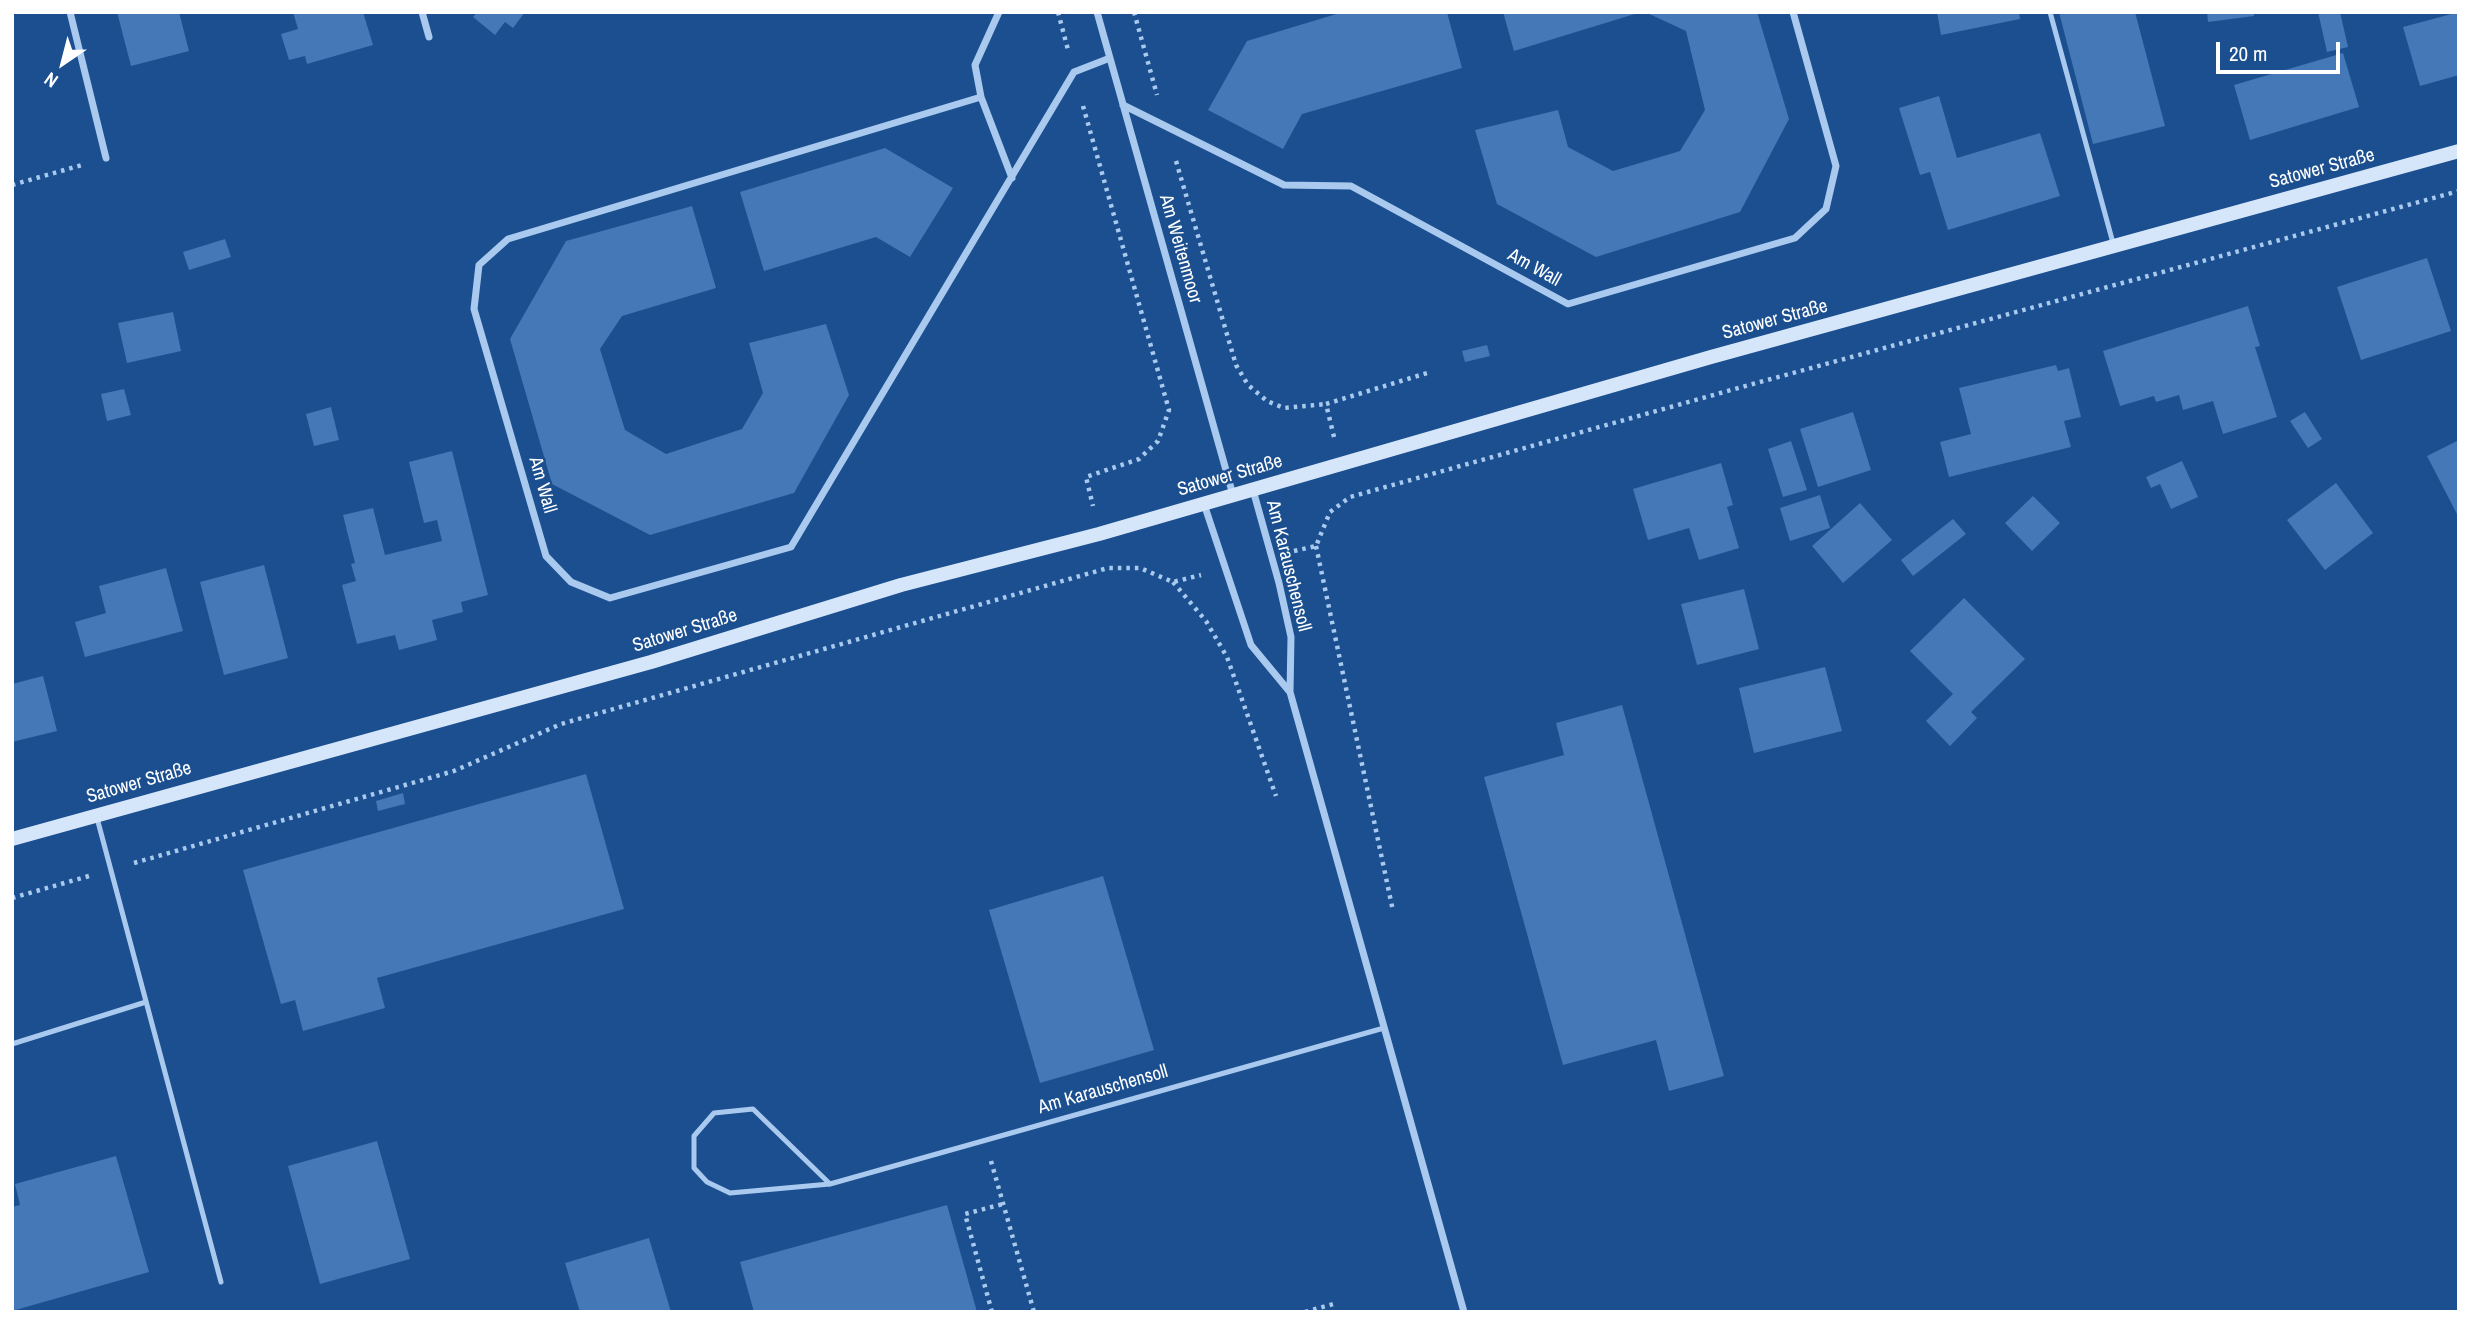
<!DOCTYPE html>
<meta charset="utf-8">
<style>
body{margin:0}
#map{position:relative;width:2471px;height:1324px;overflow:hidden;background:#1b4f8f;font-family:"Archivo Narrow",sans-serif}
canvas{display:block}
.frame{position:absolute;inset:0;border:14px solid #fff;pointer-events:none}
.north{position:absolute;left:28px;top:28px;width:70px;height:70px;-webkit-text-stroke:5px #1b4f8f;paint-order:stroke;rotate:215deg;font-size:19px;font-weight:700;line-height:28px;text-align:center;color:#fff}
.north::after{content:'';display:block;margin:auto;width:24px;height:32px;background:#fff;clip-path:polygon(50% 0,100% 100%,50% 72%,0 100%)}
.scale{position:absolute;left:2216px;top:42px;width:124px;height:32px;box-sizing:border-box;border:4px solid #fff;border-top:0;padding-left:9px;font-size:21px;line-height:24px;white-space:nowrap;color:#fff;-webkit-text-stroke:5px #1b4f8f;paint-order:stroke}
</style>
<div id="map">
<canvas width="2471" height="1324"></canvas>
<div class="frame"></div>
<div class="north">N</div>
<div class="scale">20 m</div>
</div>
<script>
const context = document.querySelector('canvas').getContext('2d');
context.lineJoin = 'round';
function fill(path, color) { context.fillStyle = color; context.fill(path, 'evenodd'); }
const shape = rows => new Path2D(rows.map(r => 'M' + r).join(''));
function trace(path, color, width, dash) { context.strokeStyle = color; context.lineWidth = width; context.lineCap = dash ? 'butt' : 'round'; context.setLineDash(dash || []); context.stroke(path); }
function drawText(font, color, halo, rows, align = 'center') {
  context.font = font + ' "Archivo Narrow",sans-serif'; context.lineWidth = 5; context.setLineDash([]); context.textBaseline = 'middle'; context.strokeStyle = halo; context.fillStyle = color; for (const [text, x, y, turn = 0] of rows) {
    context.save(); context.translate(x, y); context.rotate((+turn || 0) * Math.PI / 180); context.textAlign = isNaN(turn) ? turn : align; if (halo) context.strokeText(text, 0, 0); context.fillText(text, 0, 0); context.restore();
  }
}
const building = shape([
 [117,12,179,12,189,51,131,66],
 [293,12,363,12,373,45,307,64,305,56,289,60,281,34,298,29],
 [477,12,525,12,513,28,505,22,495,35,473,17],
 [1343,12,1447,12,1462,68,1302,114,1283,149,1208,110,1247,41],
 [1503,12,1637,12,1638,13,1514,51],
 [1645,12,1757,12,1789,119,1740,212,1596,257,1497,204,1475,130,1558,110,1568,147,1613,171,1680,151,1705,110,1686,31],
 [1937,12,2019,12,2020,19,1941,35],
 [2059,12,2135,12,2165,126,2093,144],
 [2207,12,2254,12,2254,16,2208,22],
 [2318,12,2340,12,2348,47,2327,52],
 [2459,12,2459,75,2420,86,2403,27],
 [2343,53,2359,107,2250,140,2234,85],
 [1939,96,1957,158,2040,133,2060,196,1948,230,1930,172,1920,175,1899,108],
 [885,148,953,188,910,257,876,237,764,271,740,192],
 [692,206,716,288,622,316,600,349,625,430,666,454,742,429,763,393,749,343,826,324,849,395,794,493,650,535,552,484,510,339,566,241],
 [225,239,231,257,189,270,183,252],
 [2427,258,2451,331,2361,360,2337,287],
 [2248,306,2260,346,2255,347,2277,417,2223,434,2213,401,2183,410,2179,395,2156,402,2154,396,2120,406,2103,351],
 [173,312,181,351,127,363,118,323],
 [1487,345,1490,356,1465,362,1462,351],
 [2056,365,2058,371,2069,368,2081,417,2064,421,2071,447,1949,477,1940,442,1971,434,1959,388],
 [124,389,131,415,107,421,101,394],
 [331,407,339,440,314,446,306,414],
 [1853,412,1871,470,1818,487,1800,429],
 [2305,412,2322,439,2308,448,2290,421],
 [2459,440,2459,518,2427,456],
 [1791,441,1807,490,1783,497,1768,449],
 [452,451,488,595,461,602,463,612,432,620,437,640,399,650,395,635,357,644,342,585,356,581,351,564,355,563,343,515,373,508,385,555,442,541,437,520,424,523,409,462],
 [2182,461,2198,497,2171,509,2160,484,2151,488,2146,477],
 [1721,463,1733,505,1727,507,1739,548,1699,560,1689,528,1648,540,1633,489],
 [2336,483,2373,533,2325,570,2287,520],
 [1820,495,1830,528,1790,541,1780,508],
 [2033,496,2060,523,2032,551,2005,523],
 [1860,503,1892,540,1843,583,1812,546],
 [1953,519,1966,534,1913,576,1901,560],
 [264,565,288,658,224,675,200,582],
 [166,568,183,631,85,657,75,622,106,613,99,586],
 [1744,589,1759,649,1697,665,1681,604],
 [1964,598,2025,659,1971,712,1977,718,1950,746,1926,721,1953,694,1910,651],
 [1825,667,1842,731,1754,753,1739,688],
 [43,676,57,731,12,742,12,684],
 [1622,705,1724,1076,1669,1091,1656,1040,1563,1065,1484,777,1564,755,1556,723],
 [586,774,624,909,377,978,385,1008,303,1031,295,1000,281,1004,243,870],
 [403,793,405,804,378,811,376,801],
 [1103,876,1154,1050,1040,1083,989,910],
 [377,1141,410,1259,320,1284,288,1166],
 [116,1156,149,1272,12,1311,12,1207,20,1205,15,1184],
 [947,1205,977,1312,754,1312,740,1262],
 [649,1238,671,1312,580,1312,565,1263]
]);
const path = shape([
 [1058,12,1068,50],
 [1134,12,1157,95],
 [1083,106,1169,410,1158,441,1139,459,1086,477,1093,506],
 [1176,161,1236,365,1248,385,1267,401,1284,408,1326,404],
 [12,185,82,165],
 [1334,437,1326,404,1427,373],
 [1316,546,1393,911],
 [1294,551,1316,546,1330,512,1350,497,1749,385,2459,191],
 [1173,582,1206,621,1227,657,1276,796],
 [134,863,454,771,561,724,1108,568,1140,568,1173,582,1201,575],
 [12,898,89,876],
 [991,1161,1034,1312],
 [992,1312,965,1214,1003,1204],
 [1305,1312,1337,1303]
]);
const lane = shape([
 [2050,12,2113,243],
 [97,818,221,1282],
 [12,1044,146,1002],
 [830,1184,753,1109,714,1113,694,1136,694,1168,707,1182,730,1193,830,1184,1384,1028]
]);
const street = shape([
 [70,12,106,158],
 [422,12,429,37],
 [999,12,975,65,981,97,1012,178],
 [1097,12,1233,495],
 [981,97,508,239,479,265,474,309,546,556,571,582,610,598,791,547,1074,72,1110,58],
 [1123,105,1284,185,1351,186,1568,304,1795,238,1826,209,1836,166,1793,12],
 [1253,490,1279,583,1291,637,1290,692,1464,1312],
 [1204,504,1251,645,1289,691]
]);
const secondary = shape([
 [12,839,651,662,901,585,1099,534,1711,357,2459,151]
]);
const streetNames = [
 ["Satower Straße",2322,169,-15],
 ["Am Weitenmoor",1180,249,74],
 ["Am Wall",1534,268,29],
 ["Satower Straße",1775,320,-15],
 ["Satower Straße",1230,476,-16],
 ["Am Wall",542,485,74],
 ["Am Karauschensoll",1288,566,76],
 ["Satower Straße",685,631,-17],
 ["Satower Straße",139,783,-16],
 ["Am Karauschensoll",1103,1090,-16]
];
fill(building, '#4478b7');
trace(path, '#a9c9ee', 4.5, [3.5, 5]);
trace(lane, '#a9c9ee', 5);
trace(street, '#a9c9ee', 7);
trace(secondary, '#d6e6fa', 14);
drawText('19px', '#fff', '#1b4f8f', streetNames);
</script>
